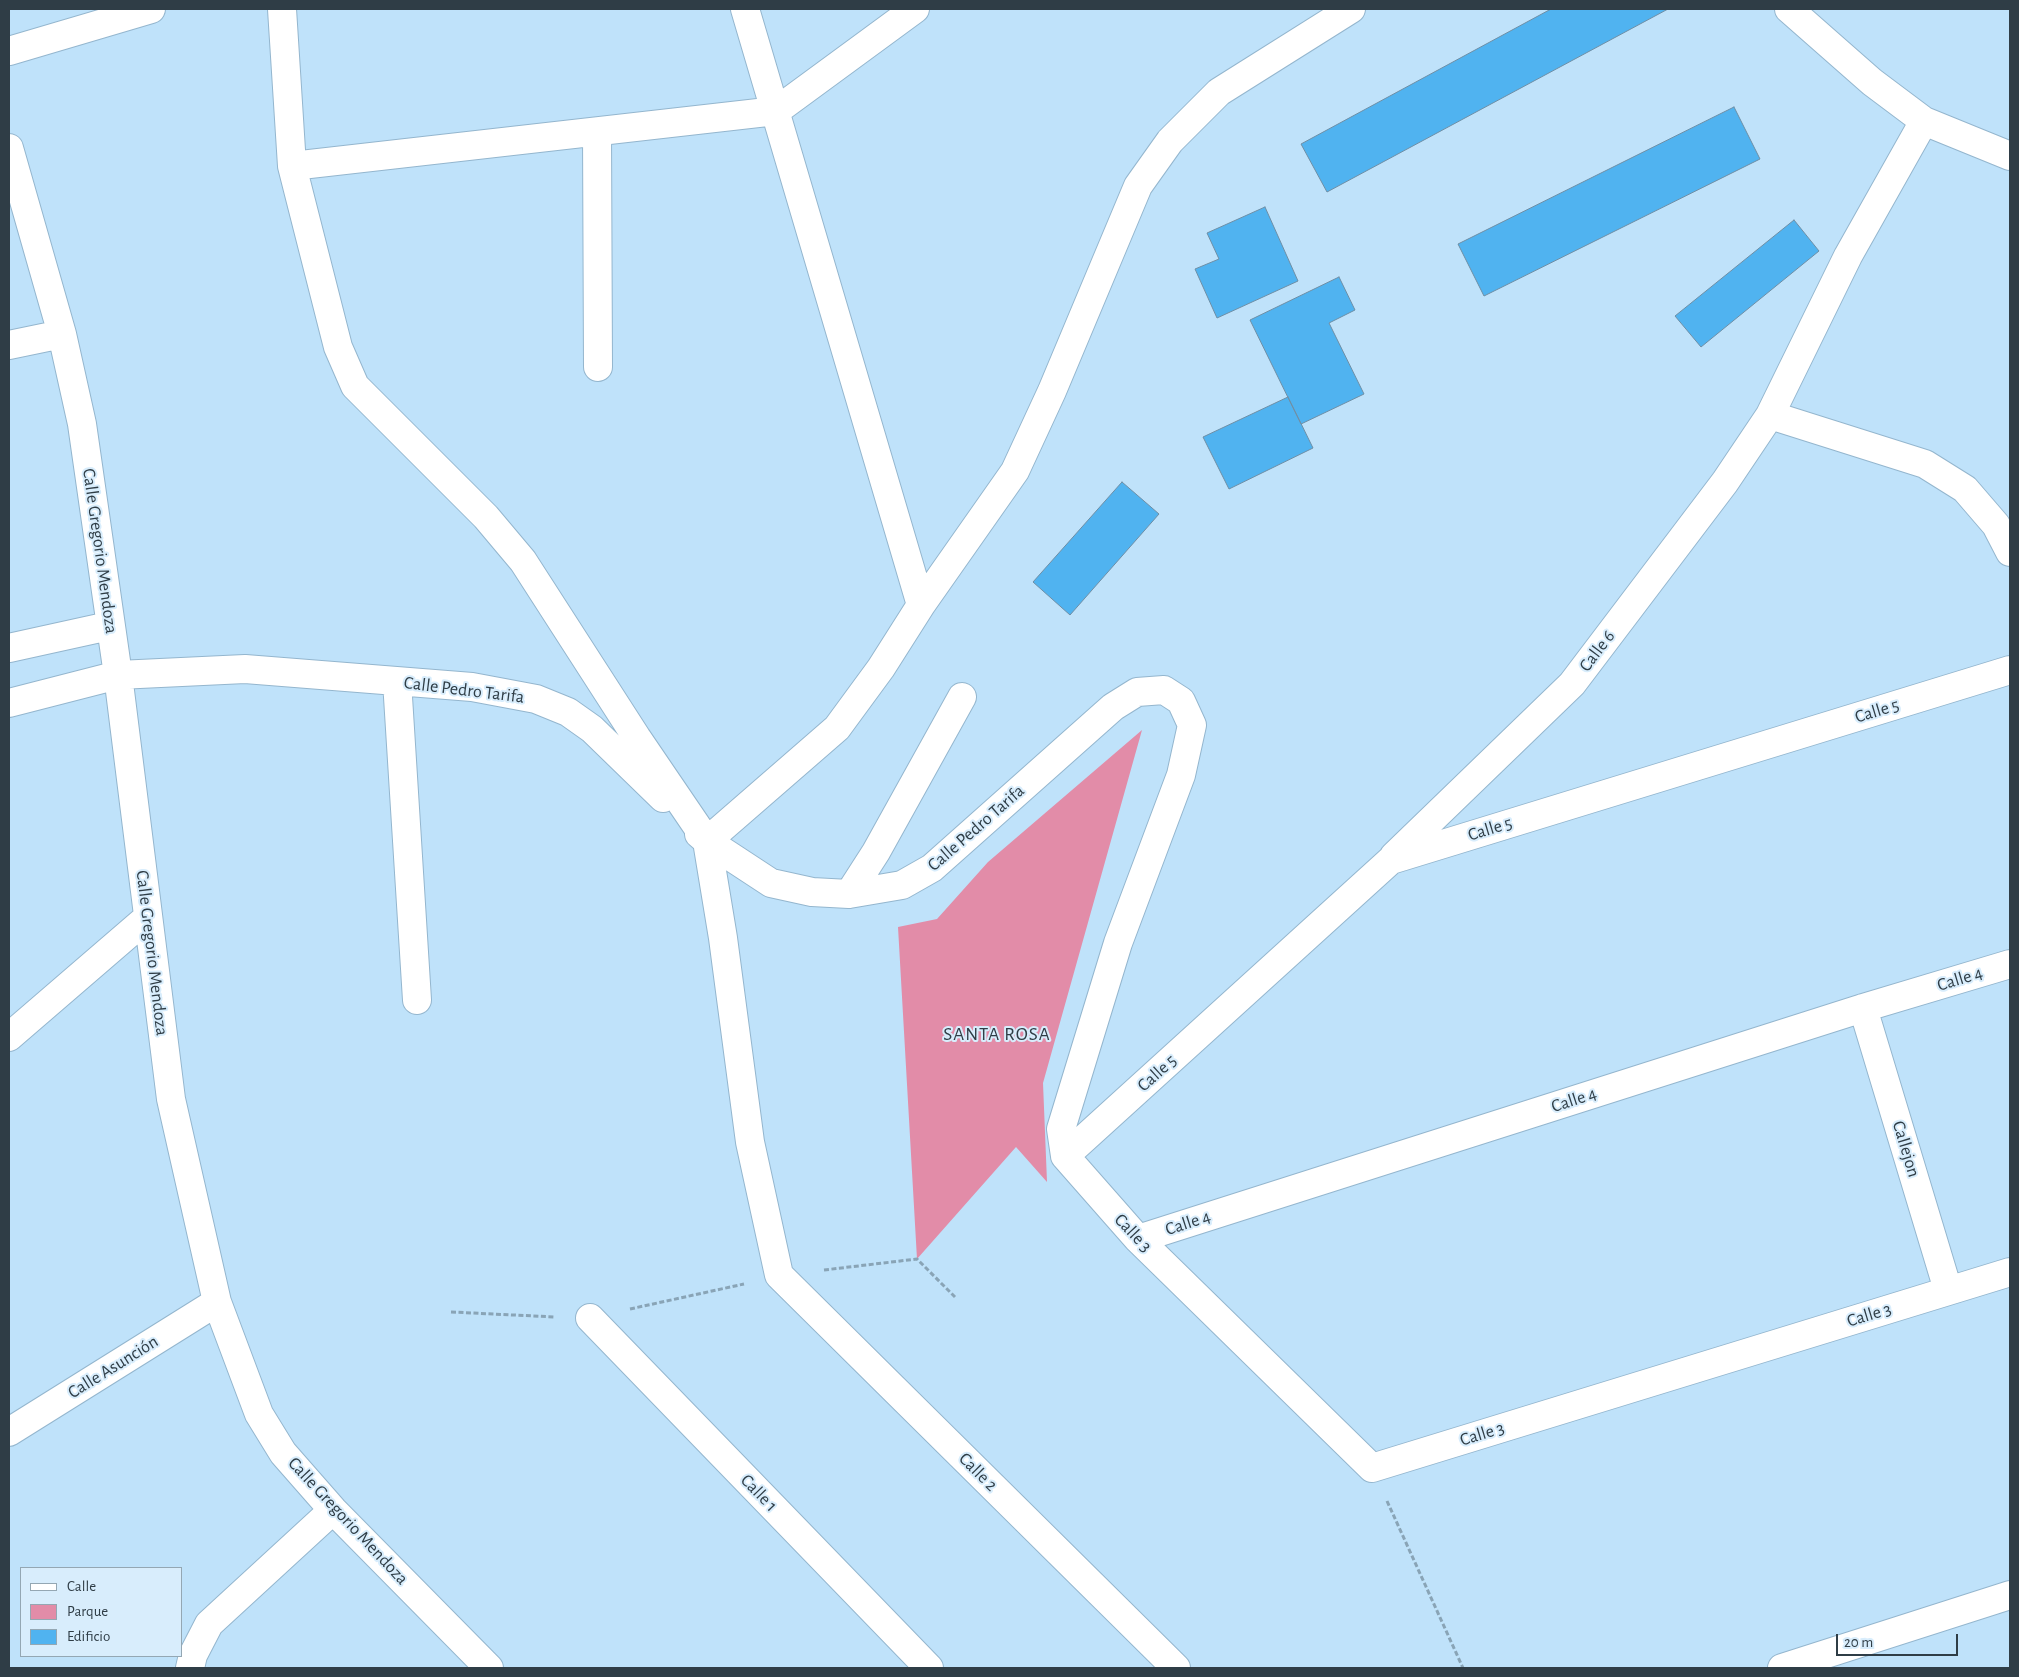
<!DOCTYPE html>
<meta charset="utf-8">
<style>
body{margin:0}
#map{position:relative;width:2019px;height:1677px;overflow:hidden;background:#bfe2fa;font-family:"Alegreya Sans",sans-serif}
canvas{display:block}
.frame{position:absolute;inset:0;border:10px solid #2f3d46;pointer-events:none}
.legend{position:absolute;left:20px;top:1567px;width:162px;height:90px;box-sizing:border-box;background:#d8edfc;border:1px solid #94a7b3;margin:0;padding:6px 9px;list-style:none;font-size:15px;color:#2f3d46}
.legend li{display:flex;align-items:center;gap:10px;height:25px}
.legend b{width:25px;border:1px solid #94a7b3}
.scale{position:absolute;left:1836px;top:1634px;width:122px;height:22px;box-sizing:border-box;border:2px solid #2f3d46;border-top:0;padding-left:6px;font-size:15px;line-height:18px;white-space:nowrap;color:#2f3d46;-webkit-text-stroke:4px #d8edfc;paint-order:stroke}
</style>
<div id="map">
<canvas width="2019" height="1677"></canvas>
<div class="frame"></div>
<ul class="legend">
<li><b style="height:6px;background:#fff"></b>Calle</li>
<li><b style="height:14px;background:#e28ca8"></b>Parque</li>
<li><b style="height:14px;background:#50b3f0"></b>Edificio</li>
</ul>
<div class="scale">20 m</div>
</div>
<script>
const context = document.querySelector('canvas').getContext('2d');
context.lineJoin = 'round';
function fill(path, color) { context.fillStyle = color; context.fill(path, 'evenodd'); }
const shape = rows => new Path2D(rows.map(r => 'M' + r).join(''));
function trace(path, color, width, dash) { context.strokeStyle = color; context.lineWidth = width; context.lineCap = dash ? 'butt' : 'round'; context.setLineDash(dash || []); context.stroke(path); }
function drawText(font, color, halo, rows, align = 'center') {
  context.font = font + ' "Alegreya Sans",sans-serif'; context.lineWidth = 4; context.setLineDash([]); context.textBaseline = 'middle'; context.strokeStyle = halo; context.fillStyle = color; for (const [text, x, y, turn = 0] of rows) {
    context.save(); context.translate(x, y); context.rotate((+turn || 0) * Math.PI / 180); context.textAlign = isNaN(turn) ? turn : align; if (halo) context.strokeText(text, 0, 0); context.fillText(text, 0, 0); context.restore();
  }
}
const green = shape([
 [1142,730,1043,1083,1047,1182,1016,1147,917,1259,898,927,937,919,988,862]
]);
const building = shape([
 [1551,9,1668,9,1327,192,1301,144,1551,9],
 [1734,107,1760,159,1484,296,1458,244,1734,107],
 [1265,207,1298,281,1217,318,1195,269,1219,259,1207,233,1265,207],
 [1794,220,1819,251,1701,347,1675,316,1794,220],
 [1339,277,1355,310,1329,323,1364,394,1301,424,1250,320,1339,277],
 [1288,397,1313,448,1229,489,1203,437,1288,397],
 [1122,482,1159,514,1070,615,1033,582,1122,482]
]);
const path = shape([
 [824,1270,917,1259,955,1297],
 [630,1309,744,1284],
 [451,1312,555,1317],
 [1387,1501,1463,1668]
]);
const minor = shape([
 [282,9,292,166,338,347,355,386,486,517,523,561,637,738,707,841,723,938,750,1142,779,1275,1176,1668],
 [745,9,921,605],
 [1789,9,1872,82,1924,121,2010,156],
 [9,51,151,9],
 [597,132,598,367],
 [9,148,62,334,82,424,118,675,171,1099,217,1302,259,1414,283,1453,333,1510,489,1668],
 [292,166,776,111,915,9],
 [9,345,62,334],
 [1770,415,1925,464,1965,489,1996,525,2010,552],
 [9,648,109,626],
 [397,681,417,1000],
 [9,703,118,675,245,669,472,687,536,699,568,712,592,729,663,798],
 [699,834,707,841,771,883,812,892,849,894,902,885,932,868,1113,707,1137,692,1164,690,1181,701,1192,725,1181,775,1118,943,1061,1129,1065,1156],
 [707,841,837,728,881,668,921,605,1015,471,1052,391,1138,186,1170,141,1219,92,1351,9],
 [1394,856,1572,684,1725,482,1770,415,1848,256,1924,121],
 [849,894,876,852,962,697],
 [1863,1008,1948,1290],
 [9,1037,147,918],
 [1065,1156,1138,1239,1372,1468,2010,1272],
 [1065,1156,1391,860,2010,670],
 [1138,1239,1863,1008,2010,964],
 [590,1318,929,1668],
 [9,1432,217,1302],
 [190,1668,193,1655,209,1624,333,1510],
 [1782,1668,2010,1595]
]);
const streetNames = [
 ["Calle Gregorio Mendoza",100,551,82],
 ["Calle 6",1597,651,-53],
 ["Calle Pedro Tarifa",464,690,7],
 ["Calle 5",1877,711,-17],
 ["Calle Pedro Tarifa",976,828,-41],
 ["Calle 5",1490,829,-17],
 ["Calle Gregorio Mendoza",152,953,83],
 ["Calle 4",1960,979,-17],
 ["Calle 5",1157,1073,-42],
 ["Calle 4",1574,1100,-18],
 ["Callejon",1906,1149,73],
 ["Calle 4",1188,1223,-18],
 ["Calle 3",1133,1233,47],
 ["Calle 3",1869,1315,-17],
 ["Calle Asunción",113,1367,-32],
 ["Calle 3",1482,1434,-17],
 ["Calle 2",978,1472,45],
 ["Calle 1",759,1493,46],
 ["Calle Gregorio Mendoza",348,1521,47]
];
const neighbourhoodNames = [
 ["SANTA ROSA",997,1034]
];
fill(green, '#e28ca8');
fill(building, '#50b3f0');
trace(building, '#6e8ea5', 1);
trace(minor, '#94b6ce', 30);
trace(path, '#89a4b6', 3, [5, 2.5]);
trace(minor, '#fff', 28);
drawText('18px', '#2f3d46', '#d8edfc', streetNames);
context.letterSpacing = '1px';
drawText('19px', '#2f3d46', '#d8edfc', neighbourhoodNames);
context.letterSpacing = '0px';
</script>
